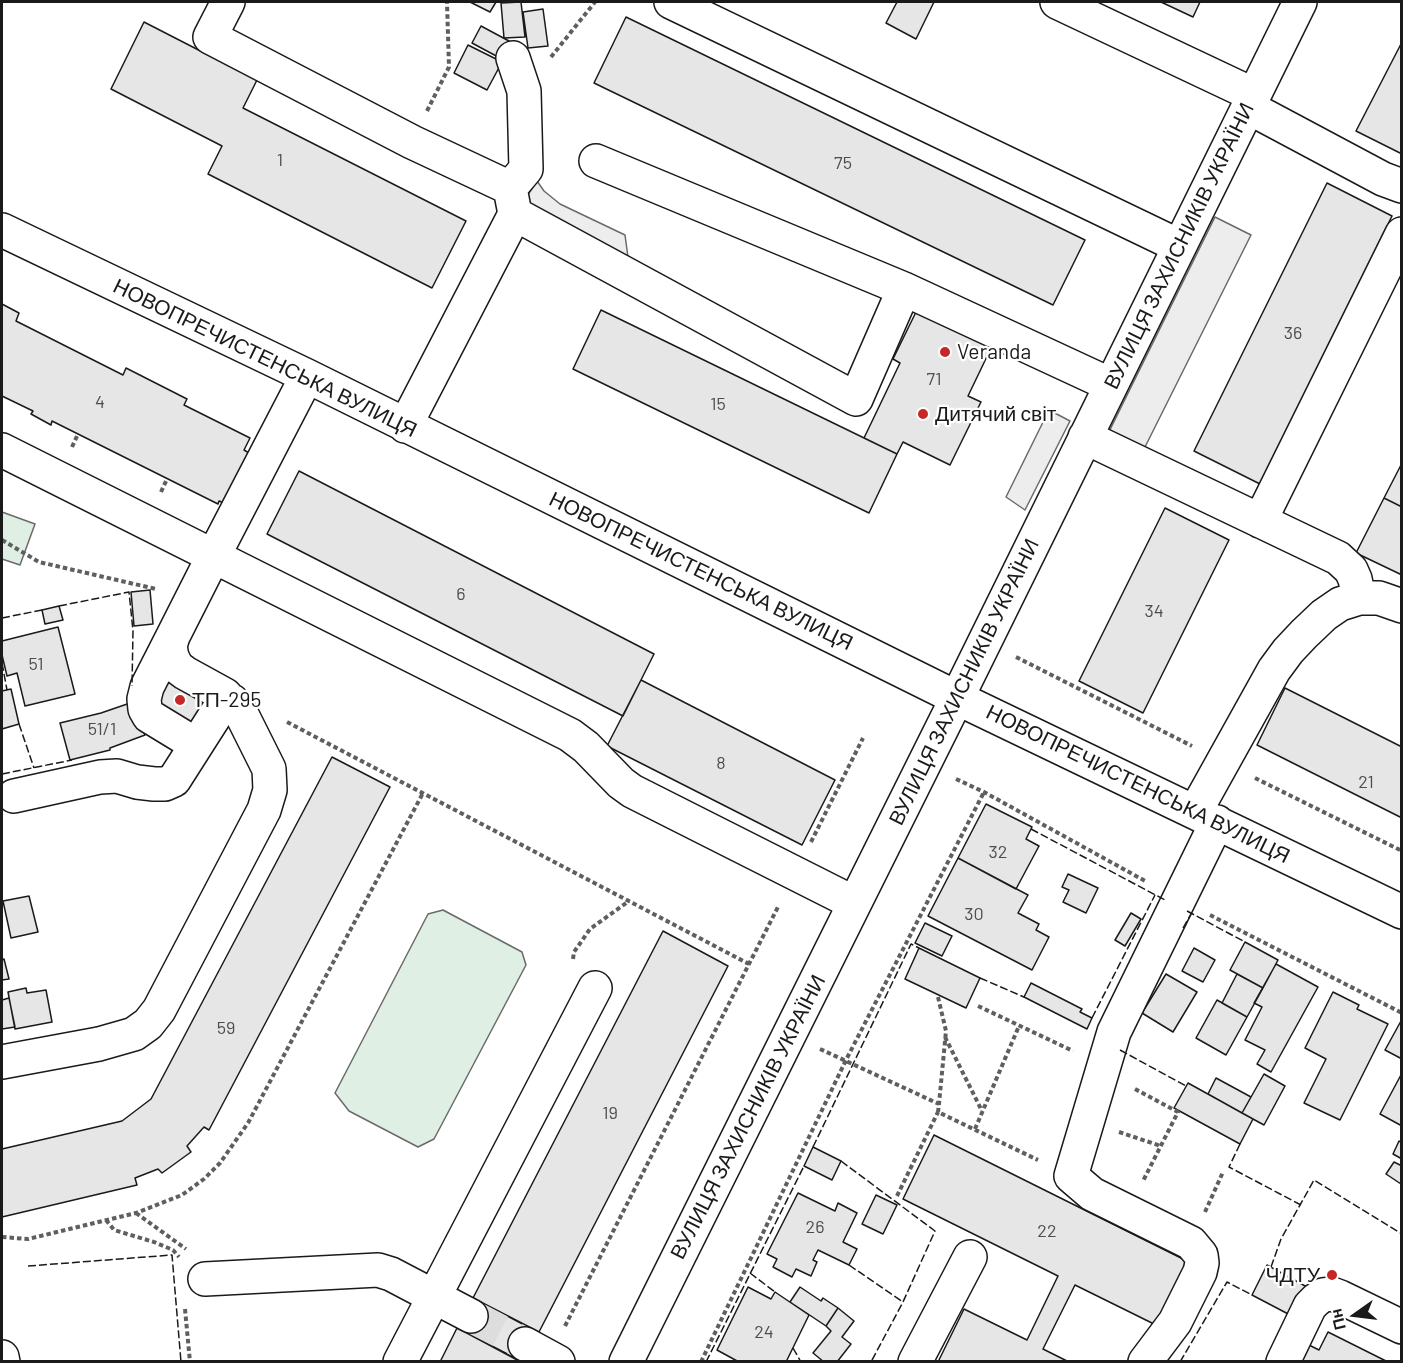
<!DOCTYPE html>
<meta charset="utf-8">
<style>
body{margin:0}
#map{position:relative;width:1403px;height:1363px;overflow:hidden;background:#fff;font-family:Barlow,sans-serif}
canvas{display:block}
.frame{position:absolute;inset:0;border:3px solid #1a1a1a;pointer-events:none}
.north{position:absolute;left:1325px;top:1285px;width:60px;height:60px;-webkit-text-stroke:4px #fff;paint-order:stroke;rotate:256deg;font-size:16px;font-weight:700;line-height:24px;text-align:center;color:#1a1a1a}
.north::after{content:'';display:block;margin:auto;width:21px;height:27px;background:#1a1a1a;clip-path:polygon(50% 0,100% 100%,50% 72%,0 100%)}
</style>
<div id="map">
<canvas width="1403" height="1363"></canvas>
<div class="frame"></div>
<div class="north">Пн</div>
</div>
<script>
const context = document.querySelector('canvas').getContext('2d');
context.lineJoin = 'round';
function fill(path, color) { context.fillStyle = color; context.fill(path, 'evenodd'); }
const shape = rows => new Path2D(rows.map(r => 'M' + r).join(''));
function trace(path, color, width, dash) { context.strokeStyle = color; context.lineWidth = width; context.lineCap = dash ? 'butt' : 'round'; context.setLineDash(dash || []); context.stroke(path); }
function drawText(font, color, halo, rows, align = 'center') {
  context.font = font + ' Barlow,sans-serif'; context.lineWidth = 4.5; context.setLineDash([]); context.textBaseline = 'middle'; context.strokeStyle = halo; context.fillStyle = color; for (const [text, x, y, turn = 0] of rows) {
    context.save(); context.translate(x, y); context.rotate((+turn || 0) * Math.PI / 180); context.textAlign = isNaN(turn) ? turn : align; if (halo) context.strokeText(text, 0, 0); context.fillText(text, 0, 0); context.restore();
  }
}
const green = shape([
 [2,512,35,524,20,565,2,559,2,512],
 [443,910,522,952,526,965,434,1139,418,1147,349,1111,335,1093,428,914,443,910]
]);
const parking = shape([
 [537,181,544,191,560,204,625,235,630,272,518,210,537,181],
 [1215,217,1251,235,1133,471,1098,454,1215,217],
 [1049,410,1070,421,1025,510,1006,497,1049,410]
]);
const building = shape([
 [470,2,496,2,490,12,470,2],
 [521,2,525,37,504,38,501,3,521,2],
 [897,2,934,2,916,39,886,23,897,2],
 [1161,2,1200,2,1193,17,1161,2],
 [543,9,548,46,528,48,523,12,543,9],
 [626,17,1085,240,1053,305,594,83,626,17],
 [144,22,257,80,243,108,466,221,432,288,208,174,222,146,111,89,144,22],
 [481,26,509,41,500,58,472,43,481,26],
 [1402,42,1402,154,1356,131,1402,42],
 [468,45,502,62,487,90,454,73,468,45],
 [1327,183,1392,216,1260,484,1194,451,1327,183],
 [2,304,19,313,16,321,123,375,126,368,187,399,184,405,250,438,244,450,249,453,224,503,219,501,218,504,52,421,51,425,31,414,33,411,2,396,2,304],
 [601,310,897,454,869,513,573,369,601,310],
 [917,310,993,344,968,396,981,402,950,465,903,442,897,454,864,438,900,363,893,359,917,310],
 [1402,463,1402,507,1384,498,1402,463],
 [299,471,654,654,623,716,267,534,299,471],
 [1384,498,1402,507,1402,575,1356,553,1384,498],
 [1165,508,1229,540,1143,713,1079,681,1165,508],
 [150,590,153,624,134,626,131,592,150,590],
 [59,606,63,620,45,624,42,610,59,606],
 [58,627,75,694,25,706,17,673,7,676,2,655,2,641,58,627],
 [167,674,208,694,192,726,151,705,167,674],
 [641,680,835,780,802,845,607,746,641,680],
 [1285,688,1402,747,1402,818,1257,745,1285,688],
 [11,689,19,724,2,729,2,691,11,689],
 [133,702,145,735,110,748,110,750,70,760,60,723,101,713,133,702],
 [332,757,390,787,209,1130,204,1127,187,1146,191,1152,162,1173,158,1169,135,1178,137,1185,2,1217,2,1149,122,1121,151,1099,332,757],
 [986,804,1032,827,1026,839,1039,846,1016,889,958,858,986,804],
 [958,858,1028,895,1018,913,1039,924,1036,930,1049,937,1032,970,928,916,958,858],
 [1068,874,1098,888,1086,913,1063,902,1069,890,1062,887,1068,874],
 [29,896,38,932,11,938,3,901,29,896],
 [1131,913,1141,919,1125,946,1115,940,1131,913],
 [925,923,952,936,942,956,915,943,925,923],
 [663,931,728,966,539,1332,473,1298,663,931],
 [1245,942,1278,960,1263,988,1230,970,1245,942],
 [919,948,980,978,966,1008,905,979,919,948],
 [1194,948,1215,960,1203,982,1182,971,1194,948],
 [4,959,9,979,2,980,2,960,4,959],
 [1276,964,1318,987,1271,1072,1257,1064,1265,1050,1245,1040,1262,1007,1254,1003,1276,964],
 [1166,974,1197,992,1173,1032,1142,1013,1166,974],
 [1237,974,1263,988,1247,1017,1222,1003,1237,974],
 [1031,983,1082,1009,1080,1012,1092,1018,1087,1029,1024,997,1031,983],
 [26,988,27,993,46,990,52,1022,15,1029,8,992,26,988],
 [1333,992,1359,1005,1357,1009,1388,1024,1340,1120,1304,1103,1326,1059,1305,1048,1333,992],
 [9,998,15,1027,2,1029,2,1000,9,998],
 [1217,1000,1247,1017,1226,1055,1196,1038,1217,1000],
 [1401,1021,1402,1022,1402,1059,1385,1050,1401,1021],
 [1402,1073,1402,1126,1380,1114,1402,1073],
 [1264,1074,1285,1086,1264,1125,1242,1113,1264,1074],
 [1216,1078,1251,1097,1242,1113,1208,1094,1216,1078],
 [1188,1083,1253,1119,1240,1144,1174,1108,1188,1083],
 [934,1135,1191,1263,1160,1327,1075,1285,1043,1349,1069,1362,938,1362,964,1309,1027,1340,1058,1276,903,1199,934,1135],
 [1399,1141,1402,1143,1402,1159,1393,1154,1399,1141],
 [813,1147,841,1161,832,1180,804,1166,813,1147],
 [1394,1162,1402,1166,1401,1184,1386,1174,1394,1162],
 [798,1193,835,1211,838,1203,857,1213,843,1242,857,1249,849,1265,818,1250,813,1260,817,1262,811,1276,796,1269,792,1277,773,1267,777,1259,767,1254,798,1193],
 [876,1195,897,1205,883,1234,862,1224,876,1195],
 [1267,1265,1307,1287,1292,1316,1252,1295,1267,1265],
 [748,1287,771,1299,775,1292,809,1315,786,1362,739,1362,717,1350,748,1287],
 [800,1287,821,1301,823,1298,838,1308,826,1326,790,1302,800,1287],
 [479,1301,532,1329,517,1359,463,1331,479,1301],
 [838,1308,854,1321,842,1337,851,1344,837,1362,824,1362,813,1353,831,1331,826,1326,838,1308],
 [457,1328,463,1331,521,1362,440,1362,457,1328],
 [1328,1332,1388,1362,1299,1362,1307,1344,1319,1350,1328,1332]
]);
const minorTunnel = shape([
 [471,1316,525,1344]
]);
const path = shape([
 [551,57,595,2],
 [427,111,449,67,447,2],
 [72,447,78,434],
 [161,492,167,479],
 [2,540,39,562,156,589],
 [1016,657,1192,746],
 [287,722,749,964],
 [1255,778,1402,851],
 [956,779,984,792,1147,882],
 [811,842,863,738],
 [1210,915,1402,1013],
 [573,959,574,952,590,929,629,901],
 [938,997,946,1031,939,1104],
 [978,1006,1073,1051],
 [945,1037,982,1111],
 [820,1049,939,1104,938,1112,1038,1160],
 [1135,1089,1178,1112,1143,1181],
 [975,1129,1019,1026],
 [1119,1132,1161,1146],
 [897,1196,938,1112],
 [1205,1212,1223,1172],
 [136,1213,186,1249],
 [106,1220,114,1230,154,1242,173,1250,179,1257],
 [2,1237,28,1239,136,1213,182,1195,204,1179,220,1163,248,1123,423,793],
 [185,1309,190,1362],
 [565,1326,779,905],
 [701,1362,846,1060,984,792]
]);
const minor = shape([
 [228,2,210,37,412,142,510,188,515,214],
 [671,2,1179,246],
 [1057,2,1254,95],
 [1248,107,1383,179,1402,186],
 [596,161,904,289,1111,385],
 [510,188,526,169,524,91,513,58],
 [2,230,307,376,957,698,1402,912],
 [405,426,515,214,856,399,904,289],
 [1085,437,1338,558,1351,570,1355,579,1359,598],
 [2,450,570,735,586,747,621,783,632,791,854,903],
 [1260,521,1402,234],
 [173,636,147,687,144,699,145,709,149,716,195,744],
 [14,796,100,777,117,776,137,782,154,784,165,784,174,780,218,711,232,701],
 [1195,812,1274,670,1288,651,1304,634,1324,615,1340,604,1359,598,1379,598,1402,606],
 [2,1062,99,1044,134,1034,148,1024,159,1010,264,810,270,790,269,769,242,715,225,695,185,673,177,667,172,657,170,646,173,636,213,557,307,376],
 [205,1279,378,1270,391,1274,471,1316],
 [525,1344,558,1362],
 [2,1357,3,1362],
 [400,1362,595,988],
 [626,1362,957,698,1300,2],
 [915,1362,970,1257],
 [1145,1362,1175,1322,1200,1272,1202,1263,1201,1255,1191,1243,1092,1194,1071,1176,1114,1032,1217,822],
 [1283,1362,1310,1306,1316,1300,1323,1295,1332,1294,1340,1297,1402,1327]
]);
const fence = shape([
 [59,606,129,592,133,631,132,686],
 [2,618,42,610],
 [2,663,7,690],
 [19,724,34,768],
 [2,774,72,760],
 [1031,829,1165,900],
 [1187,911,1245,942],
 [1183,928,1191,914],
 [980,978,1024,997],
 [1092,1018,1155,895],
 [1120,1050,1186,1086],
 [1240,1144,1229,1167,1301,1205],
 [813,1147,911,944,919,948],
 [841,1161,935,1231,903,1302,871,1362],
 [849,1265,903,1302],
 [28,1266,172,1255,181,1362],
 [1271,1267,1281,1239,1314,1180,1402,1234],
 [750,1273,775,1292],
 [793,1348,801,1362],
 [706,1362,804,1166],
 [1180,1362,1227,1282,1252,1295]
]);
const markers = [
 [945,352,6,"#c62828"],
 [923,414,6,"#c62828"],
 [180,700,6,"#c62828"],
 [1332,1275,6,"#c62828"]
];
const numberNames = [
 ["1",280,160],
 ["75",843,163],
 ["36",1293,333],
 ["71",934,379],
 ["4",100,402],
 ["15",718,404],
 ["6",461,594],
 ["34",1154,611],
 ["51",36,664],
 ["51/1",102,729],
 ["8",721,763],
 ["21",1366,782],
 ["32",998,852],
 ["30",974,914],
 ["59",226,1028],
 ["19",610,1113],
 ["26",815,1227],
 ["22",1047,1231],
 ["24",764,1332]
];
const streetNames = [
 ["ВУЛИЦЯ ЗАХИСНИКІВ УКРАЇНИ",1179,246,-64],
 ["НОВОПРЕЧИСТЕНСЬКА ВУЛИЦЯ",265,358,26],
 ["НОВОПРЕЧИСТЕНСЬКА ВУЛИЦЯ",701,571,26],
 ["ВУЛИЦЯ ЗАХИСНИКІВ УКРАЇНИ",964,682,-64],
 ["НОВОПРЕЧИСТЕНСЬКА ВУЛИЦЯ",1138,784,26],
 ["ВУЛИЦЯ ЗАХИСНИКІВ УКРАЇНИ",748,1117,-63]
];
const poiNames = [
 ["Veranda",957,352],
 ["Дитячий світ",935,414],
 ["ТП-295",192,700],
 ["ЧДТУ",1320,1275,"right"]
];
fill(green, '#e0efe3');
trace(green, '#6a6a6a', 1.5);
fill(parking, '#ededed');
trace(parking, '#6a6a6a', 1.5);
fill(building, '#e6e6e6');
trace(building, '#1a1a1a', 1.5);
trace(minorTunnel, '#ddd', 33, [33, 16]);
trace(minor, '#1a1a1a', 36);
trace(path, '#5f5f5f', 4, [4.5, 3]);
trace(minor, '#fff', 33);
trace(fence, '#1a1a1a', 1.5, [8, 3]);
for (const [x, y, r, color] of markers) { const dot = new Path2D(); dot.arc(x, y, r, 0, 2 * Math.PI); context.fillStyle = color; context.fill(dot); trace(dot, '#fff', 2); }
drawText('18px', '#4d4d4d', null, numberNames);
drawText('21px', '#1a1a1a', '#fff', streetNames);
drawText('21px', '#1a1a1a', '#fff', poiNames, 'left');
</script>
